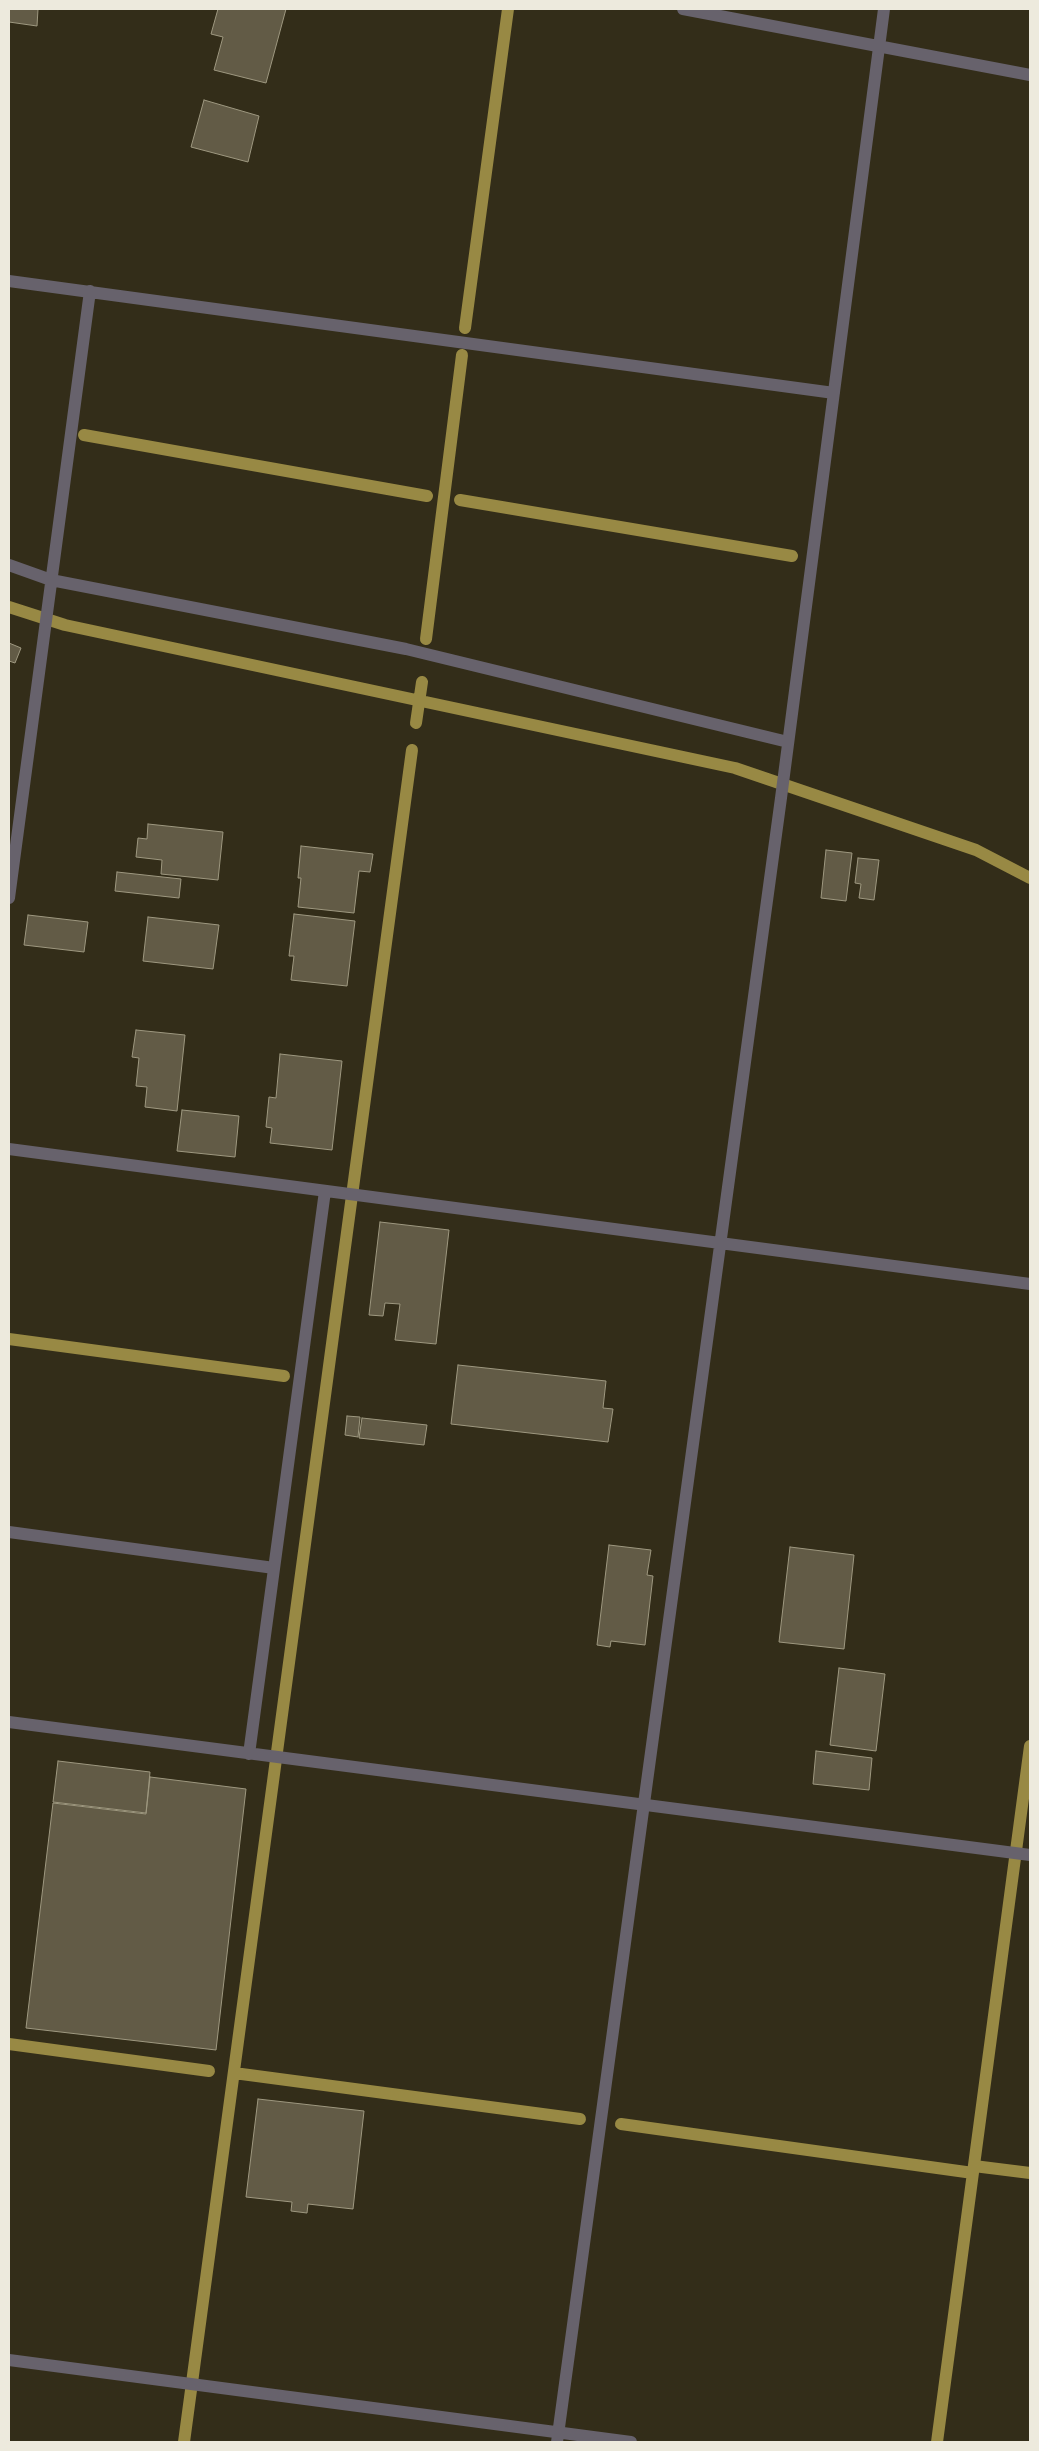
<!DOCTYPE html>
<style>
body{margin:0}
#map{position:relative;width:1039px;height:2451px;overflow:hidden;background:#332d19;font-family:Helvetica,sans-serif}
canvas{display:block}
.frame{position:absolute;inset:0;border:10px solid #edeadd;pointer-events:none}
</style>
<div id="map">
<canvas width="1039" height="2451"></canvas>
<div class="frame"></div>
</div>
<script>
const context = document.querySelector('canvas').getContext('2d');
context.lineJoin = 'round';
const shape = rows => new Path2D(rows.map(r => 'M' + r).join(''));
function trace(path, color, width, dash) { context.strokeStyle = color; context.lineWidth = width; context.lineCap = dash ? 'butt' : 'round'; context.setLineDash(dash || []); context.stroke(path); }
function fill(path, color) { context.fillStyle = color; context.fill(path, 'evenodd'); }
const stream = shape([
 [465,328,508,9],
 [84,435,427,496],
 [460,500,792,556],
 [9,607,65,625,735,768,976,850,1030,878],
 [426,639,462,355],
 [416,723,422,682],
 [9,1339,284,1376],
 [9,2044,209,2071],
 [234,2073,580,2119],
 [621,2124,973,2173],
 [974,2166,1030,2173],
 [184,2442,412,750],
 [937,2442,1030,1746]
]);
const building = shape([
 [9,9,38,9,37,26,9,22,9,9],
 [218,9,286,9,266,83,214,70,223,37,211,34,218,9],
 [204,100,259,116,248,162,191,147,204,100],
 [9,643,21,648,15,663,9,661,9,643],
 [148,824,223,832,218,880,161,874,162,860,136,857,138,838,147,839,148,824],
 [301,846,373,854,370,872,359,871,354,913,298,907,301,878,298,878,301,846],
 [826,850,852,853,846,901,821,898,826,850],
 [858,858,879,860,874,900,859,898,861,884,855,883,858,858],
 [117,872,181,879,179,898,115,891,117,872],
 [294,914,355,921,347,986,291,980,294,956,289,956,294,914],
 [28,915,88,922,84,952,24,945,28,915],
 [148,917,219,925,213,969,143,961,148,917],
 [136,1030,185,1035,177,1111,145,1107,147,1087,136,1086,139,1058,132,1057,136,1030],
 [280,1054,342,1061,332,1150,270,1143,272,1128,266,1127,269,1097,276,1098,280,1054],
 [182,1110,239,1116,235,1157,177,1151,182,1110],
 [380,1222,449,1230,436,1344,395,1340,400,1304,385,1303,383,1316,369,1315,380,1222],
 [458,1365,606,1381,603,1408,613,1409,608,1442,451,1424,458,1365],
 [347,1416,360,1417,358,1437,345,1435,347,1416],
 [362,1418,427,1425,424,1445,359,1438,362,1418],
 [609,1545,651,1550,647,1575,653,1576,645,1645,611,1641,610,1647,597,1645,609,1545],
 [790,1547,854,1555,844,1649,779,1642,790,1547],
 [839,1668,885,1674,876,1751,830,1745,839,1668],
 [816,1751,872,1758,869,1790,813,1784,816,1751],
 [58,1761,150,1772,146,1813,53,1802,58,1761],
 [150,1777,246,1789,216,2050,26,2028,53,1803,146,1814,150,1777],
 [258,2099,364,2111,353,2209,308,2204,307,2213,291,2211,292,2202,246,2197,258,2099]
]);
const minor = shape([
 [683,9,1030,75],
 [9,281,834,393],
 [9,565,51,580,406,649,788,742],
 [9,898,90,291],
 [9,1149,1030,1284],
 [9,1532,274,1568],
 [9,1722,1030,1855],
 [249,1754,325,1191],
 [9,2360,631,2442],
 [557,2442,781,798,884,9]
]);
trace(stream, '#988944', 12);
fill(building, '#625b46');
trace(building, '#9e9880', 1);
trace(minor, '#67626c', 12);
</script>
